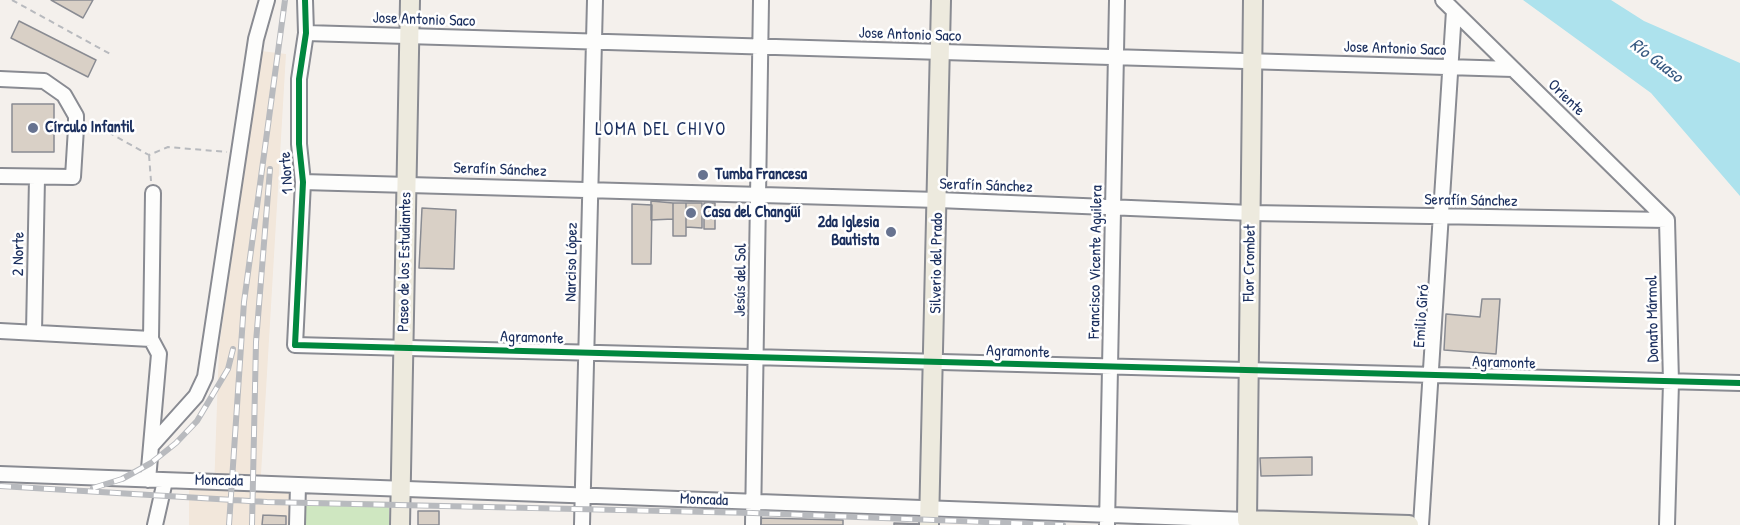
<!DOCTYPE html>
<meta charset="utf-8">
<style>
body{margin:0}
canvas{display:block;background:#f4f0ec}
</style>
<canvas width="1740" height="525"></canvas>
<script>
const context = document.querySelector('canvas').getContext('2d');
context.lineJoin = 'round';
function fill(path, color) { context.fillStyle = color; context.fill(path, 'evenodd'); }
const shape = rows => new Path2D(rows.map(r => 'M' + r).join(''));
function trace(path, color, width, dash) { context.strokeStyle = color; context.lineWidth = width; context.lineCap = dash ? 'butt' : 'round'; context.setLineDash(dash || []); context.stroke(path); }
function drawText(font, color, halo, rows, align = 'center') {
  context.font = font + ' "Patrick Hand",sans-serif'; context.lineWidth = 5; context.setLineDash([]); context.textBaseline = 'middle'; context.strokeStyle = halo; context.fillStyle = color; for (const [text, x, y, turn = 0] of rows) {
    context.save(); context.translate(x, y); context.rotate((+turn || 0) * Math.PI / 180); context.textAlign = isNaN(turn) ? turn : align; if (halo) context.strokeText(text, 0, 0); context.fillText(text, 0, 0); context.restore();
  }
}
const built = shape([
 [261,51,286,54,260,491,290,492,290,525,189,525,189,489,214,490,219,347]
]);
const green = shape([
 [303,500,389,502,389,525,302,525]
]);
const water = shape([
 [1523,0,1611,0,1644,21,1740,63,1740,196,1651,93]
]);
const building = shape([
 [51,0,93,0,83,18,51,0],
 [19,21,96,60,88,77,11,38,19,21],
 [12,104,54,104,54,152,12,152,12,104],
 [651,201,673,203,673,219,651,220,651,201],
 [673,203,686,203,686,236,673,236,673,203],
 [686,203,702,203,702,228,686,227,686,203],
 [704,203,715,203,715,229,704,229,704,203],
 [632,204,652,205,651,264,632,264,632,204],
 [422,208,456,210,454,269,419,268,422,208],
 [1482,299,1500,299,1496,354,1444,350,1446,314,1480,317,1482,299],
 [1312,457,1312,475,1261,476,1260,458,1312,457],
 [418,511,439,511,439,525,418,525,418,511],
 [263,515,286,516,286,525,262,525,263,515],
 [760,518,843,520,843,525,759,525,760,518],
 [894,523,923,524,923,525,894,525,894,523]
]);
const path = shape([
 [12,0,112,55],
 [90,122,149,155,168,147,227,152],
 [149,155,151,181]
]);
const minor = shape([
 [305,0,306,33,299,79,299,144,303,182,295,345,1740,383],
 [1443,0,1667,220],
 [306,33,1513,69],
 [0,79,44,81,64,95,76,116,76,128,73,177,0,176],
 [303,182,938,200,1251,213,1667,220],
 [1667,220,1671,382,1667,525],
 [0,331,151,339],
 [34,332,37,178],
 [151,339,153,193],
 [152,445,196,396,205,377,256,39,267,0],
 [0,474,1247,520,1247,525],
 [148,480,159,354,151,339],
 [155,525,165,481],
 [297,525,298,485],
 [582,525,595,0],
 [753,525,761,0],
 [1107,525,1117,0],
 [1421,525,1454,11]
]);
const major = shape([
 [1253,0,1247,520,1409,525],
 [400,525,410,0],
 [929,525,941,0]
]);
const rail = shape([
 [0,486,267,502,753,513,1063,525],
 [93,488,122,479,151,463,176,443,197,421,228,369,233,349],
 [229,525,244,302,285,0],
 [252,525,256,342,270,169]
]);
const cycleway = shape([
 [305,0,306,33,299,79,299,144,303,182,295,345,1740,383]
]);
const markers = [
 [33,128,6,"#677390"],
 [703,175,6,"#677390"],
 [691,213,6,"#677390"],
 [891,232,6,"#677390"]
];
const streetNames = [
 ["Jose Antonio Saco",424,20,2],
 ["Jose Antonio Saco",910,35,2],
 ["Jose Antonio Saco",1395,49,2],
 ["Oriente",1566,98,44],
 ["Serafín Sánchez",500,170,2],
 ["1 Norte",287,173,-94],
 ["Serafín Sánchez",986,186,2],
 ["Serafín Sánchez",1471,201,1],
 ["2 Norte",19,254,-89],
 ["Paseo de los Estudiantes",405,262,-89],
 ["Narciso López",572,262,-89],
 ["Francisco Vicente Aguilera",1096,262,-89],
 ["Silverio del Prado",937,263,-89],
 ["Flor Crombet",1250,263,-89],
 ["Jesús del Sol",741,280,-89],
 ["Emilio Giró",1422,316,-86],
 ["Donato Mármol",1653,319,-91],
 ["Agramonte",532,338,2],
 ["Agramonte",1018,352,2],
 ["Agramonte",1504,363,2],
 ["Moncada",219,481,1],
 ["Moncada",704,500,2]
];
const poiNames = [
 ["Círculo Infantil",45,128],
 ["Tumba Francesa",715,175],
 ["Casa del Changüí",703,213],
 ["2da Iglesia",879,223,"right"],
 ["Bautista",879,241,"right"]
];
const waterNames = [
 ["Río Guaso",1656,61,37]
];
const neighbourhoodNames = [
 ["LOMA DEL CHIVO",661,130]
];
fill(built, '#f2e7db');
fill(green, '#cfe7c1');
fill(water, '#ade2ed');
fill(building, '#d9d0c6');
trace(building, '#898b92', 1.5);
trace(minor, '#898b92', 18);
trace(major, '#898b92', 22);
trace(path, '#b8babe', 2, [6, 4.5]);
trace(minor, '#fdfdfc', 14);
trace(major, '#edeade', 18);
trace(rail, '#b8babe', 6);
trace(rail, '#fff', 4, [11]);
trace(cycleway, '#00873e', 6);
for (const [x, y, r, color] of markers) { const dot = new Path2D(); dot.arc(x, y, r, 0, 2 * Math.PI); context.fillStyle = color; context.fill(dot); trace(dot, '#fff', 2); }
drawText('16px', '#1b2f5e', '#fff', streetNames);
drawText('bold 16px', '#1b2f5e', '#fff', poiNames, 'left');
drawText('italic 18px', '#385a82', '#fff', waterNames);
context.letterSpacing = '1.5px';
drawText('18px', '#1b2f5e', '#fff', neighbourhoodNames);
context.letterSpacing = '0px';
</script>
